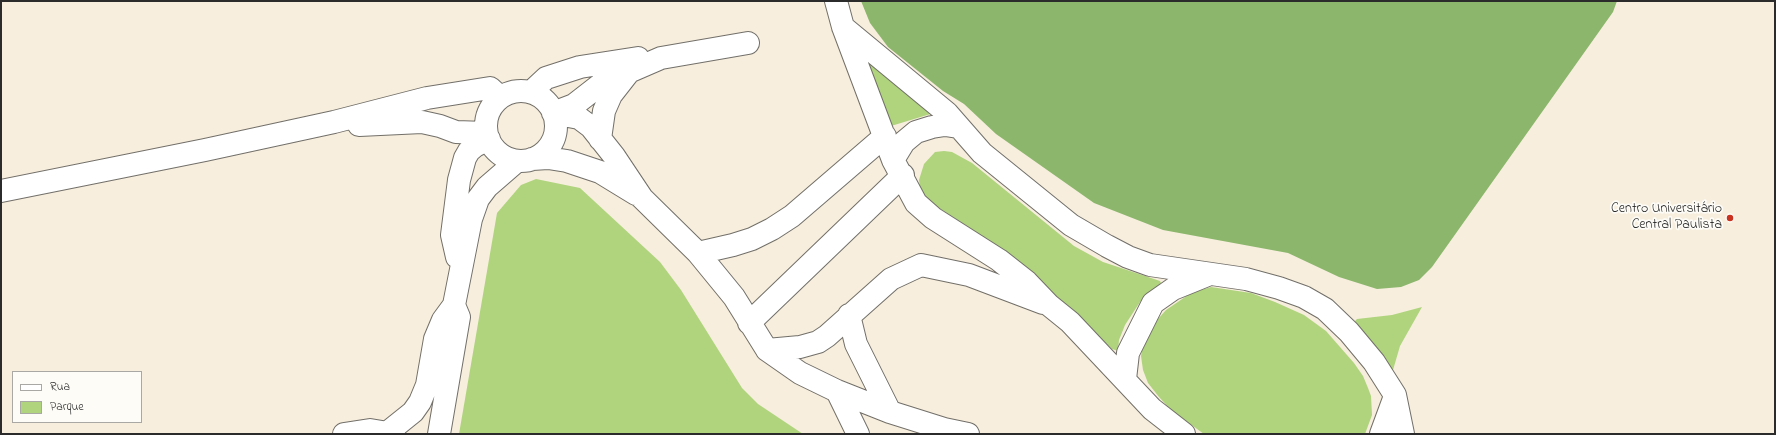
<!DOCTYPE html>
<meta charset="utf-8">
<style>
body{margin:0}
#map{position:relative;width:1776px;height:435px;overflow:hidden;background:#f7eedd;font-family:"Indie Flower",sans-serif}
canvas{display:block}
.frame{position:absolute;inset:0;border:2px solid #2b2b2b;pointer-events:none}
.legend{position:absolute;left:12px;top:371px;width:130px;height:52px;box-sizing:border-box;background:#fdfcf7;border:1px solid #a9a8a5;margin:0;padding:5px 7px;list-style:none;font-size:12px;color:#2b2b2b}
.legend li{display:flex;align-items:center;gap:8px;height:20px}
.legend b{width:20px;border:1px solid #a9a8a5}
</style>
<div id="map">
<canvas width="1776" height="435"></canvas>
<div class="frame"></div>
<ul class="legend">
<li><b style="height:5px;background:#fff"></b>Rua</li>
<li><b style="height:11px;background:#afd47d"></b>Parque</li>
</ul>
</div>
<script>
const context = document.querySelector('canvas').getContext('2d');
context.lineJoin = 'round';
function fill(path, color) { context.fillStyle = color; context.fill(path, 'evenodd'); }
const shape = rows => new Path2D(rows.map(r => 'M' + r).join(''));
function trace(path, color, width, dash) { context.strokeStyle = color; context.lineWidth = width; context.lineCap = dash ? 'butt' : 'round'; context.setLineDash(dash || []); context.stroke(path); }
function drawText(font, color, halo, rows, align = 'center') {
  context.font = font + ' "Indie Flower",sans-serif'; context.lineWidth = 3.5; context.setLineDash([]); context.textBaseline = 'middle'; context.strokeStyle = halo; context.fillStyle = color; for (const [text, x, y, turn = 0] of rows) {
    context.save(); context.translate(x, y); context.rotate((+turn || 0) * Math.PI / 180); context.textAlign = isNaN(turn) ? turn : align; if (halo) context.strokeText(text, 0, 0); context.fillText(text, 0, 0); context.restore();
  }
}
const green = shape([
 [864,56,937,112,891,126],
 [944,151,952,152,972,163,1074,246,1103,262,1160,281,1161,283,1140,302,1125,325,1119,340,1118,351,1112,349,1033,275,997,246,927,200,920,188,919,180,924,164,935,152],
 [536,179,580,188,660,262,681,290,742,388,758,404,803,434,459,434,497,213,521,185],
 [1211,287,1251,293,1275,302,1304,315,1326,331,1354,363,1363,376,1368,388,1371,396,1372,415,1365,434,1204,434,1172,411,1159,397,1148,383,1143,370,1141,356,1143,344,1149,329,1166,310,1191,293],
 [1422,307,1400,346,1393,370,1391,372,1368,338,1354,322,1357,319,1392,315]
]);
const forest = shape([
 [861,1,1617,1,1613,12,1432,267,1419,280,1401,287,1377,289,1339,277,1288,253,1163,230,1094,203,996,134,964,104,943,91,888,47,870,23]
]);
const minor = shape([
 [836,1,843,27,893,160,916,203,933,218,999,260,1027,282,1049,305,1070,322,1152,409,1184,434],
 [843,27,947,113,982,153,1071,225,1107,246,1128,257,1150,265,1246,279,1279,288,1304,297,1325,309,1349,332,1374,362,1395,395,1403,434],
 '486 126a35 35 0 1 1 70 0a35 35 0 1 1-70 0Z',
 [531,92,546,78,580,67,638,58],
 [553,113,579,118,591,127,614,156,642,198,698,253,734,297,767,350,800,373,837,391,890,412,944,429,968,434],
 [553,113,574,105,601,84,661,58,748,43],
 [359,125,422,122,440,126,456,132,486,133],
 [600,139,604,111,611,95,629,72],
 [532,159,548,158,567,161,600,172,636,194],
 [893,160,904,142,916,132,932,127,945,125,958,127],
 [1,191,205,150,334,122,427,98,490,88,500,97],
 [698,253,733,245,752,239,772,229,792,216,885,136],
 [457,257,452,235,459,180,465,158,469,151,475,146,489,139],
 [849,315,856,344,890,412],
 [749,323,903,175],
 [767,350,800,347,818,342,827,336,891,279,921,265,969,275,1043,303],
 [1125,379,1128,353,1153,303,1173,289,1210,274],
 [837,391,858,434],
 [388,432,413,412,420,402,427,385,435,339,443,320,454,305,471,219,478,199,487,187,517,161],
 [344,434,370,430,394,434],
 [439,434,459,317,454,305],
 [1381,434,1395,396]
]);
const markers = [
 [1730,218,4,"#c8321e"]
];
const poiNames = [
 ["Centro Universitário",1722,210],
 ["Central Paulista",1722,226]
];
fill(green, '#afd47d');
fill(forest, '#8bb66c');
trace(minor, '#726f69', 24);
trace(minor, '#fff', 22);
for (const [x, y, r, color] of markers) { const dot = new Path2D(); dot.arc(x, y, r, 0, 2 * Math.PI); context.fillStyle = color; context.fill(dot); trace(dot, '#fdfcf7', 1.5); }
drawText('14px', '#2b2b2b', '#fdfcf7', poiNames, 'right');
</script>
